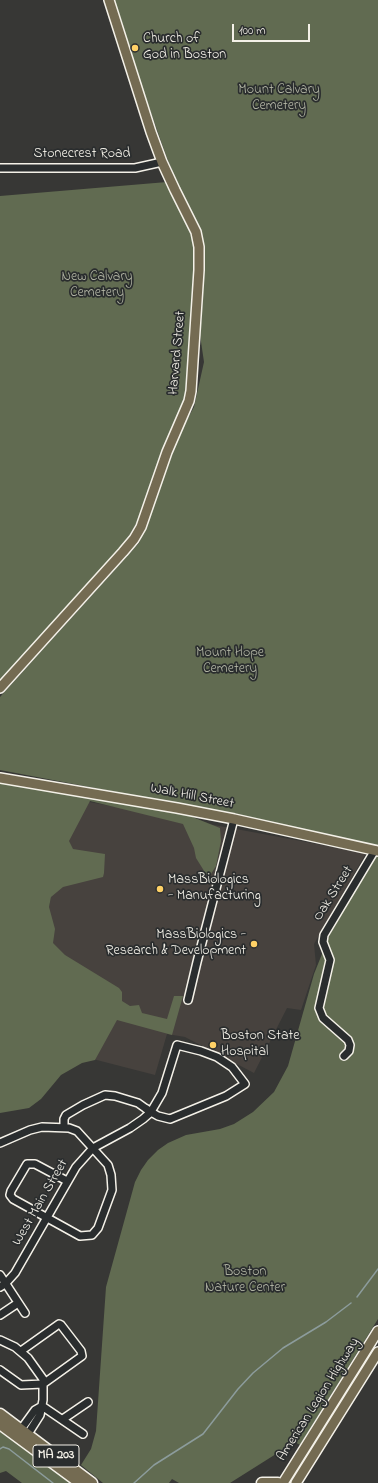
<!DOCTYPE html>
<style>
body{margin:0}
#map{position:relative;width:378px;height:1483px;overflow:hidden;background:#373735;font-family:"Indie Flower",sans-serif}
canvas{display:block}
.scale{position:absolute;left:232px;top:24px;width:78px;height:18px;box-sizing:border-box;border:2px solid #f4f1e8;border-top:0;padding-left:5px;font-size:12px;line-height:14px;white-space:nowrap;color:#f4f1e8;-webkit-text-stroke:3px #2a2d2e;paint-order:stroke}
</style>
<div id="map">
<canvas width="378" height="1483"></canvas>
<div class="scale">100 m</div>
</div>
<script>
const context = document.querySelector('canvas').getContext('2d');
context.lineJoin = 'round';
function fill(path, color) { context.fillStyle = color; context.fill(path, 'evenodd'); }
const shape = rows => new Path2D(rows.map(r => 'M' + r).join(''));
function trace(path, color, width, dash) { context.strokeStyle = color; context.lineWidth = width; context.lineCap = dash ? 'butt' : 'round'; context.setLineDash(dash || []); context.stroke(path); }
function drawText(font, color, halo, rows, align = 'center') {
  context.font = font + ' "Indie Flower",sans-serif'; context.lineWidth = 3.5; context.setLineDash([]); context.textBaseline = 'middle'; context.strokeStyle = halo; context.fillStyle = color; for (const [text, x, y, turn = 0] of rows) {
    context.save(); context.translate(x, y); context.rotate((+turn || 0) * Math.PI / 180); context.textAlign = isNaN(turn) ? turn : align; if (halo) context.strokeText(text, 0, 0); context.fillText(text, 0, 0); context.restore();
  }
}
const built = shape([
 [73,799,366,853,314,944,316,965,301,1010,287,1008,254,1073,185,1037,167,1034,155,1075,19,1040]
]);
const green = shape([
 [113,0,378,0,378,846,221,812,0,770,0,697,139,543,181,431,194,407,204,362,200,335,202,311,203,257,201,232,191,210,183,197,167,158,135,68,121,19],
 [167,182,191,232,195,258,188,381,185,403,172,427,155,472,141,515,127,540,0,682,0,196],
 [0,782,190,816,220,828,221,841,216,866,211,874,206,874,196,858,194,848,183,824,90,801,69,841,73,849,105,854,104,873,103,877,63,887,51,897,49,907,55,929,53,943,65,955,119,988,122,992,122,1001,130,1006,139,1005,142,1013,167,1019,174,996,183,996,172,1035,117,1020,95,1060,82,1063,61,1075,41,1099,29,1108,0,1113],
 [376,855,378,855,378,1319,300,1445,295,1442,230,1483,179,1483,172,1479,169,1483,103,1483,81,1465,91,1449,96,1431,106,1287,135,1182,141,1170,148,1160,158,1150,168,1143,186,1135,220,1129,234,1124,253,1112,274,1092,288,1066,314,974,330,934],
 [0,1429,74,1483,22,1483,6,1471,0,1473]
]);
const stream = shape([
 [357,1297,378,1269],
 [0,1449,3,1447,9,1449,53,1483],
 [134,1483,154,1465,203,1434,238,1389,253,1373,283,1348,326,1322,351,1303]
]);
const minor = shape([
 [0,168,135,168,162,162],
 [188,1000,197,962,234,819],
 [344,1056,349,1051,350,1045,348,1040,323,1018,319,1008,330,960,323,942,324,935,375,850],
 [0,1143,30,1130,42,1127,69,1128,77,1131,108,1165,111,1175,112,1190,98,1228,92,1235,80,1236,13,1199,10,1195,11,1191,27,1164,35,1164,67,1181],
 [0,1275,25,1313],
 [0,1287,6,1283,15,1273,76,1167,93,1148,130,1128,143,1119,151,1112,152,1110,162,1093,177,1045,201,1051,217,1057,232,1067,245,1084,226,1096,170,1119,158,1116,151,1112,145,1108,138,1103,115,1096,105,1095,83,1105,66,1115,64,1119,64,1128],
 [0,1315,18,1303],
 [0,1340,15,1347,28,1358,43,1379,43,1400,40,1415,26,1437],
 [0,1370,21,1385,43,1384,82,1356,81,1351,61,1325,59,1324,21,1351],
 [42,1406,83,1434],
 [63,1419,88,1402],
 [19,1432,35,1410,42,1406]
]);
const major = shape([
 [0,688,123,552,134,539,141,527,167,452,189,401,191,391,199,270,199,247,196,232,175,190,162,162,151,132,109,0],
 [0,778,177,808,234,819,378,851],
 [283,1483,378,1331],
 [296,1483,378,1352]
]);
const highway = shape([
 [0,1414,92,1483],
 [0,1424,80,1483],
 [262,1483,278,1483]
]);
const markers = [
 [135,48,4,"#ffd166"],
 [160,889,4,"#ffd166"],
 [254,944,4,"#ffd166"],
 [213,1045,4,"#ffd166"]
];
const shields = [
 [56,1456,46]
];
const shieldNames = [
 ["MA 203",56,1456]
];
const poiNames = [
 ["Church of",143,40],
 ["God in Boston",143,56],
 ["MassBiologics",168,881],
 ["- Manufacturing",168,897],
 ["MassBiologics -",246,936,"right"],
 ["Research & Development",246,952,"right"],
 ["Boston State",221,1037],
 ["Hospital",221,1053]
];
const parkNames = [
 ["Mount Calvary",279,91],
 ["Cemetery",279,107],
 ["New Calvary",97,278],
 ["Cemetery",97,294],
 ["Mount Hope",230,654],
 ["Cemetery",230,670],
 ["Boston",245,1273],
 ["Nature Center",245,1289]
];
const streetNames = [
 ["Stonecrest Road",82,155],
 ["Harvard Street",178,353,-85],
 ["Walk Hill Street",192,797,11],
 ["Oak Street",334,894,-58],
 ["West Main Street",41,1203,-60],
 ["American Legion Highway",319,1400,-58]
];
fill(built, '#47423e');
fill(green, '#616b51');
trace(stream, '#8c9c9c', 1.5);
trace(minor, '#f4f1e8', 10);
trace(major, '#f4f1e8', 12);
trace(highway, '#f4f1e8', 13);
trace(minor, '#2a2d2e', 7);
trace(major, '#746b52', 9);
trace(highway, '#746b52', 10);
for (const [x, y, r, color] of markers) { const dot = new Path2D(); dot.arc(x, y, r, 0, 2 * Math.PI); context.fillStyle = color; context.fill(dot); trace(dot, '#2a2d2e', 1.5); }
for (const [x, y, w] of shields) { const box = new Path2D(); box.roundRect(x - w / 2, y - 11, w, 22, 3); context.fillStyle = '#2a2d2e'; context.fill(box); trace(box, '#f4f1e8', 1); }
drawText('bold 13px', '#f4f1e8', null, shieldNames);
drawText('14px', '#f4f1e8', '#2a2d2e', poiNames, 'left');
drawText('14px', '#b2b5a4', '#2a2d2e', parkNames);
drawText('14px', '#f4f1e8', '#2a2d2e', streetNames);
</script>
